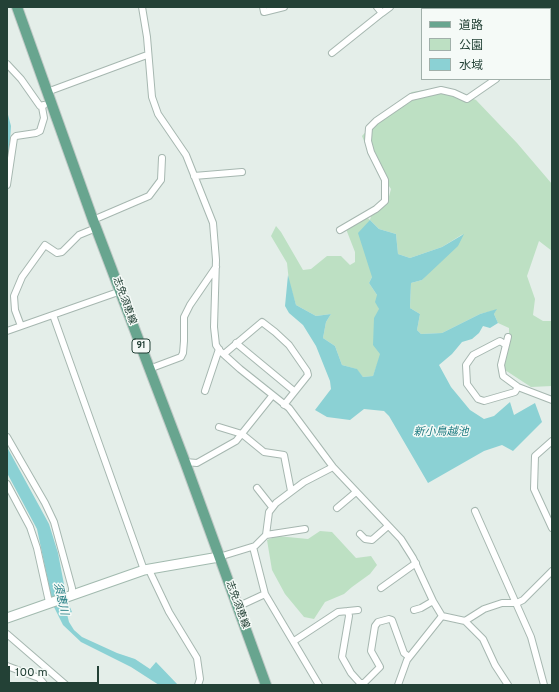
<!DOCTYPE html>
<meta charset="utf-8">
<style>
body{margin:0}
#map{position:relative;width:559px;height:692px;overflow:hidden;background:#e4eee9;font-family:Overpass,"Noto Sans JP",sans-serif}
canvas{display:block}
.frame{position:absolute;inset:0;border:8px solid #234136;pointer-events:none}
.legend{position:absolute;left:421px;top:8px;width:130px;height:72px;box-sizing:border-box;background:#f5faf7;border:1px solid #a1b0aa;margin:0;padding:5px 7px;list-style:none;font-size:12px;color:#234136}
.legend li{display:flex;align-items:center;gap:8px;height:20px}
.legend b{width:20px;border:1px solid #a1b0aa}
.scale{position:absolute;left:8px;top:666px;width:91px;height:18px;box-sizing:border-box;border:2px solid #234136;border-top:0;padding-left:5px;font-size:12px;line-height:14px;white-space:nowrap;color:#234136;-webkit-text-stroke:3px #f5faf7;paint-order:stroke}
</style>
<div id="map">
<canvas width="559" height="692"></canvas>
<div class="frame"></div>
<ul class="legend">
<li><b style="height:5px;background:#68a58f"></b>道路</li>
<li><b style="height:11px;background:#bde0c3"></b>公園</li>
<li><b style="height:11px;background:#8bd1d4"></b>水域</li>
</ul>
<div class="scale">100 m</div>
</div>
<script>
const context = document.querySelector('canvas').getContext('2d');
context.lineJoin = 'round';
function fill(path, color) { context.fillStyle = color; context.fill(path, 'evenodd'); }
const shape = rows => new Path2D(rows.map(r => 'M' + r).join(''));
function trace(path, color, width, dash) { context.strokeStyle = color; context.lineWidth = width; context.lineCap = dash ? 'butt' : 'round'; context.setLineDash(dash || []); context.stroke(path); }
function drawText(font, color, halo, rows, align = 'center') {
  context.font = font + ' Overpass,"Noto Sans JP",sans-serif'; context.lineWidth = 3; context.setLineDash([]); context.textBaseline = 'middle'; context.strokeStyle = halo; context.fillStyle = color; for (const [text, x, y, turn = 0] of rows) {
    context.save(); context.translate(x, y); context.rotate((+turn || 0) * Math.PI / 180); context.textAlign = isNaN(turn) ? turn : align; if (halo) context.strokeText(text, 0, 0); context.fillText(text, 0, 0); context.restore();
  }
}
const green = shape([
 [443,87,476,100,517,143,552,184,552,251,539,241,527,276,535,299,533,315,543,321,552,321,552,386,531,387,505,370,502,361,509,345,509,328,498,323,494,314,496,310,480,314,442,333,421,334,417,330,420,314,410,308,411,283,422,280,463,234,442,247,410,258,398,254,396,234,379,229,370,220,372,277,369,283,377,295,379,309,381,354,373,376,363,377,356,369,342,365,335,346,323,338,326,322,331,314,316,316,296,305,289,282,287,263,271,236,276,226,281,232,303,270,311,269,327,256,341,256,350,265,355,262,355,252,346,229,367,217,370,220,371,216,387,204,391,189,372,161,362,136,383,113,412,92],
 [320,531,332,532,356,558,371,556,377,565,370,574,352,587,344,594,325,602,314,619,304,617,285,594,272,570,267,540,277,536,308,539]
]);
const water = shape([
 [7,111,11,126,9,156,7,167],
 [370,220,379,229,396,234,398,254,410,258,442,247,464,234,458,246,422,280,411,283,410,308,420,314,417,330,421,334,442,333,480,314,497,309,494,314,498,323,490,328,483,326,479,333,472,339,462,342,452,354,439,365,451,387,470,410,484,419,494,416,510,402,514,415,535,403,542,422,513,451,502,445,484,451,428,483,389,416,384,411,364,409,350,420,327,417,315,410,331,389,330,381,316,346,303,325,289,313,285,306,288,275,296,305,316,316,331,314,326,322,323,338,335,346,342,365,357,369,363,377,373,376,380,354,373,345,374,318,379,309,375,302,377,295,369,283,372,277,358,233],
 [7,447,49,524,58,553,67,600,72,612,67,614,69,622,74,630,82,637,117,653,135,659,150,669,156,662,178,685,159,685,131,667,81,642,63,625,53,605,37,529,7,473]
]);
const street = shape([
 [142,7,147,37,152,97,158,114,186,155,213,223,216,260,214,327,216,345,220,351,240,369,289,408,333,467,401,539,413,558,433,601,442,616],
 [263,7,264,12,284,7],
 [377,7,382,13,390,7],
 [332,53,382,13],
 [7,64,21,79,40,106,44,105],
 [47,92,147,55],
 [194,176,242,172],
 [7,185,14,138,16,136,36,133,40,131,44,118,42,107],
 [93,220,149,196,161,180,162,158],
 [340,230,376,209,385,201,385,180,371,152,368,141,369,128,376,121,411,97,441,90,454,93,467,99,496,79],
 [53,315,144,570],
 [21,326,15,310,14,296,22,277,45,245,57,253,62,252,79,235,96,228],
 [7,331,121,291],
 [508,337,501,365,503,376,518,387,552,400],
 [236,343,294,391],
 [506,345,500,341,473,355,466,365,467,384,478,399,484,401,515,392,518,387],
 [224,354,262,322,275,332,289,345,307,371,308,375,284,405],
 [149,369,181,357,183,353,184,341,184,317,190,305,216,267],
 [205,391,219,349],
 [219,427,242,434,264,452,284,455,291,491],
 [7,437,45,503,54,522,72,588,72,594],
 [552,441,535,456,534,489,552,528],
 [185,462,197,463,236,441,272,396],
 [7,484,30,527,37,548,49,602],
 [257,488,272,507],
 [337,508,356,492],
 [475,511,531,637,544,685],
 [360,534,365,539,372,540,388,526],
 [266,535,305,529],
 [253,547,265,594,319,685],
 [219,557,255,546,266,535,269,512,276,503,304,482,333,467],
 [149,570,169,612,197,658,200,679,198,685],
 [381,588,416,563],
 [237,607,265,594],
 [414,610,421,608,433,601],
 [348,611,349,616,342,657,351,673,360,683,364,683,380,667,371,651,375,626,378,622,389,619,392,620,404,653,409,657],
 [442,616,465,621,483,639,495,665,508,685],
 [465,621,484,609,502,603,517,603,523,600,552,571],
 [7,634,66,685],
 [294,641,338,612,358,610],
 [7,666,39,678,45,685],
 [398,685,407,660,442,616]
]);
const secondary = shape([
 [498,7,500,9],
 [550,62,552,64],
 [7,618,144,570,219,557]
]);
const primary = shape([
 [17,7,93,220,185,462,266,685]
]);
const shields = [
 [141,346,18]
];
const shieldNames = [
 ["91",141,346]
];
const streetNames = [
 ["志免須恵線",124,301,70],
 ["志免須恵線",237,605,70]
];
const waterNames = [
 ["新小鳥越池",441,433],
 ["須恵川",60,599,77]
];
fill(green, '#bde0c3');
fill(water, '#8bd1d4');
trace(street, '#a6b7b0', 8);
trace(secondary, '#a2baaf', 11);
trace(primary, '#c1cac7', 12);
trace(street, '#fff', 6);
trace(secondary, '#fff', 9);
trace(primary, '#68a58f', 10);
for (const [x, y, w] of shields) { const box = new Path2D(); box.roundRect(x - w / 2, y - 7, w, 14, 3); context.fillStyle = '#f5faf7'; context.fill(box); trace(box, '#234136', 1); }
drawText('bold 9px', '#234136', null, shieldNames);
drawText('10px', '#234136', '#f5faf7', streetNames);
drawText('italic 11px', '#1b797f', '#f5faf7', waterNames);
</script>
